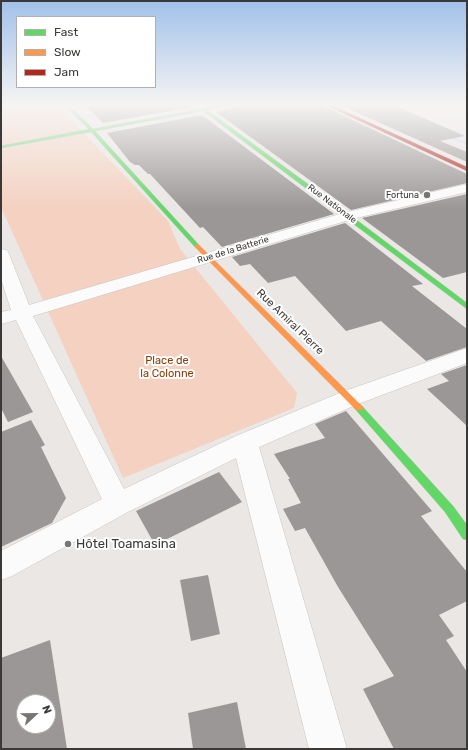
<!DOCTYPE html>
<meta charset="utf-8">
<style>
body{margin:0}
#map{position:relative;width:468px;height:750px;overflow:hidden;background:#eae7e5;font-family:Rubik,sans-serif}
canvas{display:block}
.frame{position:absolute;inset:0;border:2px solid #3b3937;pointer-events:none}
.legend{position:absolute;left:16px;top:16px;width:140px;height:72px;box-sizing:border-box;background:#fff;border:1px solid #b1b0af;margin:0;padding:5px 7px;list-style:none;font-size:12px;color:#3b3937}
.legend li{display:flex;align-items:center;gap:8px;height:20px}
.legend b{width:20px;border:1px solid #b1b0af}
.north{position:absolute;left:16px;top:694px;width:40px;height:40px;box-sizing:border-box;background:#fff;border:1px solid #b1b0af;border-radius:50%;rotate:68deg;font-size:11px;font-weight:700;line-height:16px;text-align:center;color:#3b3937}
.north::after{content:'';display:block;margin:auto;width:14px;height:18px;background:#787674;clip-path:polygon(50% 0,100% 100%,50% 72%,0 100%)}
</style>
<div id="map">
<canvas width="468" height="750"></canvas>
<div class="frame"></div>
<ul class="legend">
<li><b style="height:5px;background:#63d668"></b>Fast</li>
<li><b style="height:5px;background:#ff974d"></b>Slow</li>
<li><b style="height:5px;background:#b3261e"></b>Jam</li>
</ul>
<div class="north">N</div>
</div>
<script>
const context = document.querySelector('canvas').getContext('2d');
context.lineJoin = 'round';
function fill(path, color) { context.fillStyle = color; context.fill(path, 'evenodd'); }
const shape = rows => new Path2D(rows.map(r => 'M' + r).join(''));
function trace(path, color, width, dash) { context.strokeStyle = color; context.lineWidth = width; context.lineCap = dash ? 'butt' : 'round'; context.setLineDash(dash || []); context.stroke(path); }
function drawText(font, color, halo, rows, align = 'center') {
  context.font = font + ' Rubik,sans-serif'; context.lineWidth = 4; context.setLineDash([]); context.textBaseline = 'middle'; context.strokeStyle = halo; context.fillStyle = color; for (const [text, x, y, turn = 0] of rows) {
    context.save(); context.translate(x, y); context.rotate((+turn || 0) * Math.PI / 180); context.textAlign = isNaN(turn) ? turn : align; if (halo) context.strokeText(text, 0, 0); context.fillText(text, 0, 0); context.restore();
  }
}
const green = shape([
 [1,104,56,104,168,221,180,249,297,393,294,408,123,478,1,207]
]);
const stream = shape([
 [441,133,467,142,467,145,441,135,441,133]
]);
const building = shape([
 [84,104,190,104,192,107,103,123],
 [241,104,319,104,467,174,467,183,351,210,216,112,238,107],
 [338,104,391,104,465,136,440,141,467,152,467,162],
 [202,115,334,214,222,247,203,227,200,228,150,174,148,174,139,165,135,165,130,162,107,133],
 [467,194,467,272,443,278,362,218],
 [345,223,423,284,412,286,467,329,467,347,426,361,381,321,346,331,295,276,268,283,250,264,240,266,232,257],
 [1,356,33,412,8,422,1,408],
 [467,365,467,426,427,389,449,381,441,374],
 [346,411,432,511,421,516,467,572,467,601,439,615,454,636,446,640,467,672,467,749,394,749,363,689,394,676,338,587,305,528,295,531,283,509,301,503,288,479,290,479,274,454,325,438,315,424],
 [31,420,45,445,41,447,66,498,52,523,1,547,1,432],
 [219,472,242,502,155,545,136,511],
 [208,575,220,634,191,641,180,580],
 [50,640,67,749,1,749,1,658],
 [24,702,48,702,48,726,24,726],
 [237,702,246,749,193,749,188,713]
]);
const street = shape([
 [191,104,203,104,209,110,208,112,200,112,191,104],
 [447,104,459,104,467,109,467,117,447,104],
 [467,184,467,192,352,219,33,316,124,489,236,436,342,392,467,348,467,363,358,404,259,447,347,749,309,749,236,458,128,512,12,576,1,580,1,551,102,499,16,320,1,324,1,312,11,310,1,279,1,249,7,250,9,254,29,305,343,213,467,184]
]);
const fast = shape([
 [63,104,68,104,93,129,227,104,237,104,207,110,350,215,467,303,467,309,203,111,95,131,199,245,199,247,197,248,195,247,91,132,1,148,1,146,89,129,63,104],
 [359,405,362,406,453,506,467,525,467,540,463,539,445,512,356,410,354,408,356,406,359,405]
]);
const slow = shape([
 [197,244,199,245,362,406,364,408,362,410,356,410,195,247,195,245,197,244]
]);
const jam = shape([
 [323,104,329,104,467,167,467,171,323,104]
]);
const markers = [
 [427,195,4,"#787674"],
 [68,544,4,"#787674"]
];
const farPoinames = [
 ["Fortuna",419,195]
];
const farStreetnames = [
 ["Rue Nationale",332,204,37],
 ["Rue de la Batterie",233,250,-17]
];
const streetNames = [
 ["Rue Amiral Pierre",290,322,44]
];
const parkNames = [
 ["Place de",167,361],
 ["la Colonne",167,374]
];
const nearPoinames = [
 ["Hôtel Toamasina",76,544]
];
fill(green, '#f4d1c0');
fill(stream, '#d4d5ed');
fill(building, '#9a9796');
trace(street, '#c8c5c3', 1);
trace(fast, '#c8c5c3', 1);
trace(slow, '#c8c5c3', 1);
trace(jam, '#c8c5c3', 1);
fill(street, '#fcfbfb');
fill(fast, '#63d668');
fill(slow, '#ff974d');
fill(jam, '#b3261e');
const sky = context.createLinearGradient(0, 0, 0, 209);
sky.addColorStop(0, '#a0c1ea');
sky.addColorStop(0.5, '#f6f4f3');
sky.addColorStop(1, '#f6f4f300');
context.fillStyle = sky;
context.fillRect(0, 0, 468, 209);
for (const [x, y, r, color] of markers) { const dot = new Path2D(); dot.arc(x, y, r, 0, 2 * Math.PI); context.fillStyle = color; context.fill(dot); trace(dot, '#fff', 1.5); }
drawText('9px', '#3b3937', '#fff', farPoinames, 'right');
drawText('9px', '#3b3937', '#fff', farStreetnames);
drawText('11px', '#3b3937', '#fff', streetNames);
drawText('11px', '#8c3b02', '#fff', parkNames);
drawText('13px', '#3b3937', '#fff', nearPoinames, 'left');
</script>
